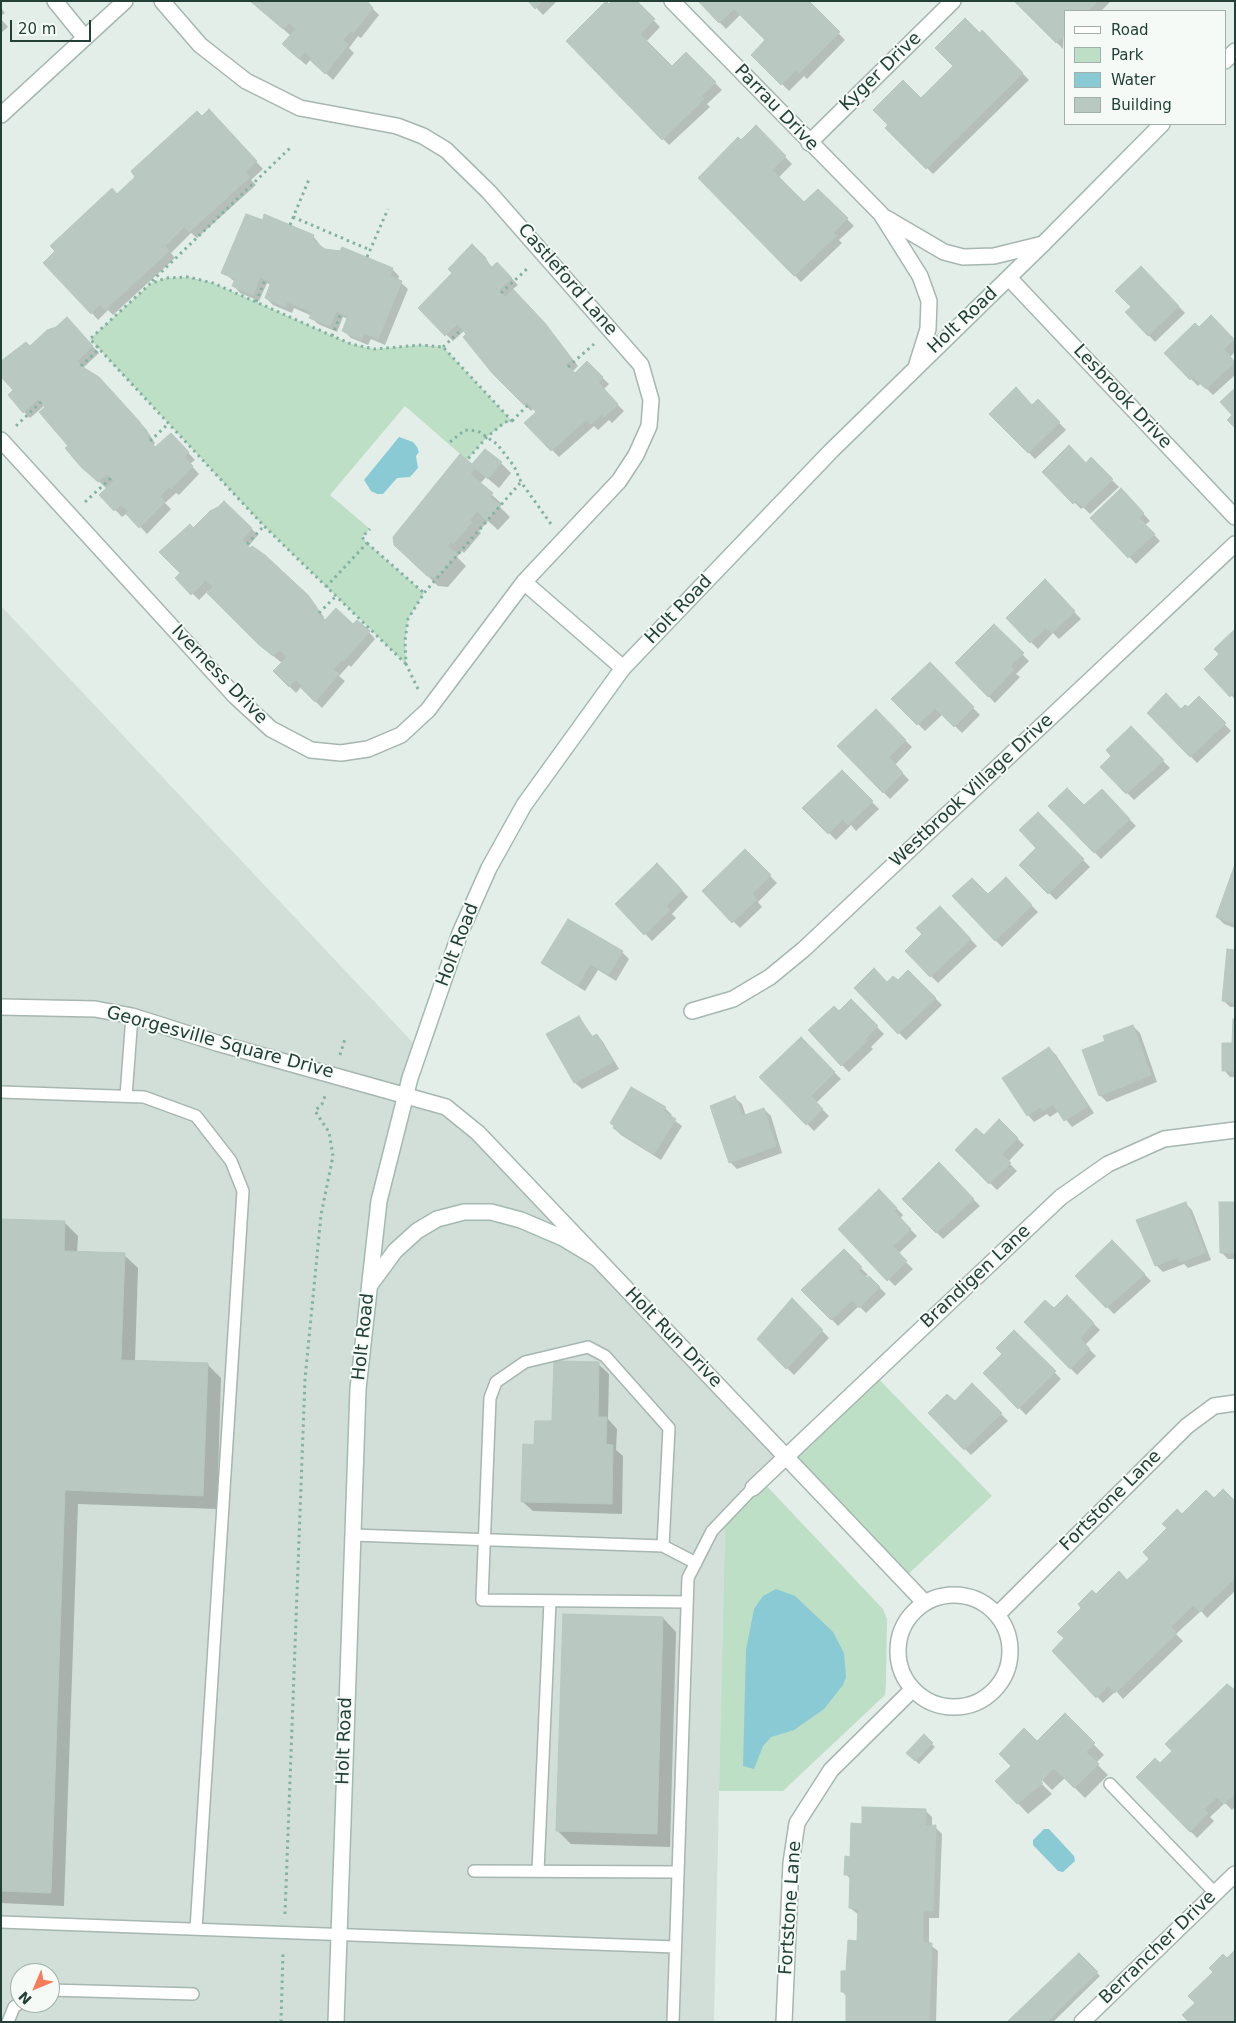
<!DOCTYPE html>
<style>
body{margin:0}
#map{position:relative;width:1236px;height:2023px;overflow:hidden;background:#e4eee9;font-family:"DejaVu Sans",sans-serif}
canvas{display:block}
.frame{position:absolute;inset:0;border:2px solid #224038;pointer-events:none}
.legend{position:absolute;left:1064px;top:10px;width:162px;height:115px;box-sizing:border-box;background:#f5faf7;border:1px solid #a1b0ab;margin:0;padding:6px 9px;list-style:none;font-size:15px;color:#224038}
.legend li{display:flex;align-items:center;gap:10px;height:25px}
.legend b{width:25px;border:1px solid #a1b0ab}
.north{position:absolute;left:10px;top:1963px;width:50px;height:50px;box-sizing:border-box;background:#f5faf7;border:1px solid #a1b0ab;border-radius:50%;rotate:225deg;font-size:14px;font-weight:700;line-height:20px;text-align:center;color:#224038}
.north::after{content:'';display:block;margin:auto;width:18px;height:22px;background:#f67d59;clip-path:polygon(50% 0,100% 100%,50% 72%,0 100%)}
.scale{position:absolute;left:10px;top:20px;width:81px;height:22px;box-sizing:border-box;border:2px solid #224038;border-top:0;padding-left:6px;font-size:15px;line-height:18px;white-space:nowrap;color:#224038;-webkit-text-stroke:4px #f5faf7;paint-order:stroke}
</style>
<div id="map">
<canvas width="1236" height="2023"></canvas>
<div class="frame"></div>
<ul class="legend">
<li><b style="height:6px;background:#fff"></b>Road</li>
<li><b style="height:14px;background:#bcdfc5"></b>Park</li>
<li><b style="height:14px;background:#8acad4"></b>Water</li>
<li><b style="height:14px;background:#b9c9c2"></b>Building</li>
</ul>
<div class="north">N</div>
<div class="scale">20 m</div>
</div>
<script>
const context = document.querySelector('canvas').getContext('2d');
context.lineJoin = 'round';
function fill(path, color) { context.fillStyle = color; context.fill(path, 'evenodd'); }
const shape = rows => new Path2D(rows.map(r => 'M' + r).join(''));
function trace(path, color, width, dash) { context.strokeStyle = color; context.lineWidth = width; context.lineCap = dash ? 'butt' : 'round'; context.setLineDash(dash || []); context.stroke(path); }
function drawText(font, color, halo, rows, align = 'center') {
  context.font = font + ' "DejaVu Sans",sans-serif'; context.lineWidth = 4; context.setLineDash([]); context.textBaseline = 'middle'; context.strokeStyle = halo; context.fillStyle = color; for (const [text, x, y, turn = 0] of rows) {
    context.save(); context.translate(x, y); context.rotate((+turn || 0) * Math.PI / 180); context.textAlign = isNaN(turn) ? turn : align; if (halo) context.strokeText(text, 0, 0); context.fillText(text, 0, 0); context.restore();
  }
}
const built = shape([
 [1,606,419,1049,406,1094,446,1107,786,1457,725,1528,714,2022,1,2022],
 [20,1973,50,1973,50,2003,20,2003]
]);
const green = shape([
 [188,277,213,283,351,344,374,349,421,345,443,347,512,421,505,423,487,437,467,460,405,406,330,495,370,529,362,537,367,543,424,593,408,619,405,641,406,664,264,526,90,339,150,284,166,278],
 [874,1374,992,1496,903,1579,786,1457],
 [761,1480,883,1609,887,1619,886,1684,885,1695,783,1791,719,1791,725,1528,753,1488]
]);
const water = shape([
 [399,437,413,442,417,447,419,452,416,456,418,468,410,477,397,478,383,494,377,494,371,491,364,480],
 [776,1589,795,1596,833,1632,844,1653,846,1677,843,1685,824,1709,794,1730,771,1737,763,1746,754,1769,743,1766,746,1650,754,1609,763,1596],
 [1044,1829,1049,1829,1074,1856,1075,1861,1063,1872,1058,1871,1033,1845,1033,1840]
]);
const shadow = shape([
 [252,1,365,1,379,15,361,38,358,36,349,48,354,53,333,80,311,59,306,65,290,51,291,36],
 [530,1,557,1,543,15],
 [635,1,660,27,646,42,672,67,686,54,722,90,707,104,710,107,669,145,568,41,609,5],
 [699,1,807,1,845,40,807,79,804,76,789,91,753,55,767,40,741,14,726,29],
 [1111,1,1101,11,1065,11,1063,49,1017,2],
 [1,8,5,13,1,16],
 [1,19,8,27,1,33],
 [982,32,1029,80,933,174,887,128,921,99,955,66],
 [203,118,216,118,263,169,251,180,256,185,197,238,191,233,171,253,175,258,113,315,108,310,98,320,92,313,118,195],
 [756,127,792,164,778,178,804,204,818,190,854,226,839,240,842,243,801,282,699,178],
 [313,236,324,250,392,269,399,276,398,280,408,289,385,345,371,339,368,345,351,338,344,331,348,319,343,317,337,332,318,324,311,317,312,316,294,308,292,313,273,305,266,298,271,285,267,283,259,301,240,293,234,286,235,282,223,272],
 [472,245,493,268,504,270,518,285,512,290,551,332,578,366,572,372,575,375,587,363,609,384,603,390,624,411,612,423,609,420,598,430,594,426,559,457,526,423,538,412,534,408,531,411,493,372,465,330,453,341,419,308,454,273],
 [1141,267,1185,313,1155,342,1127,312,1132,307],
 [1211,317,1235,342,1235,352,1230,357,1235,362,1235,375,1213,395,1201,383,1198,386,1166,353,1199,329],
 [66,319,99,353,83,368,106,386,146,429,155,443,153,446,155,448,171,434,195,460,190,464,199,474,179,495,176,493,165,503,171,509,147,534,127,513,122,517,101,495,107,489,90,473,70,446,45,405,30,418,24,412,15,390,30,348],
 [1038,401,1066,430,1035,459,991,414,1033,406],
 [1091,459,1119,487,1090,514,1083,507,1081,509,1044,472,1086,464],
 [501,463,511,473,499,488,486,477,480,484,502,504,500,507,510,517,498,530,488,521,479,531,481,533,464,553,462,551,457,557,466,566,448,587,438,586,395,544,472,466],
 [1128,497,1150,521,1145,525,1160,541,1136,564,1092,518],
 [224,502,258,535,248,547,307,596,324,617,323,619,325,622,353,625,369,632,375,639,351,667,349,665,339,676,345,681,322,708,301,687,296,693,274,671,282,663,267,651,208,591,199,600,177,578,182,573,161,552,174,538,176,540,193,529],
 [1045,581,1081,619,1059,639,1053,633,1038,649,1007,618],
 [994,626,1029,661,1016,674,1020,677,995,703,957,663],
 [1235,631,1235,699,1205,669,1221,654],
 [930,664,980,715,962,733,943,714,925,731,893,699],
 [1199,697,1231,731,1197,763,1148,713,1188,709],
 [876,711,912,747,895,765,909,780,890,799,839,746],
 [1131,728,1170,768,1134,800,1102,767,1113,756],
 [842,772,879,809,856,831,851,825,836,840,804,808],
 [1102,791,1136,826,1101,859,1050,806,1084,807],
 [1038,814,1090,867,1056,900,1021,865,1038,848],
 [745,850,777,883,758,902,762,907,740,928,703,891],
 [1235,869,1235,928,1224,924,1217,917],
 [664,871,688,897,672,914,676,918,652,941,616,904],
 [1006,879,1038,912,1002,947,954,897,988,896],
 [940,908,977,946,938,983,906,951,924,934],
 [568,920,622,952,629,959,616,981,598,970,585,991,550,969,543,963],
 [1235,952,1235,1007,1230,1007,1223,1000],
 [908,971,942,1005,906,1040,855,988,898,982],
 [851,1001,884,1034,871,1047,873,1049,849,1072,842,1065,839,1013],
 [579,1017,593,1037,597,1035,603,1042,619,1069,582,1089,575,1083,548,1034],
 [1235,1021,1235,1077,1230,1077,1224,1070,1234,1044],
 [1133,1026,1140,1033,1157,1082,1107,1102,1100,1095,1106,1042],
 [801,1039,841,1079,816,1103,829,1116,814,1131,761,1077],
 [1049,1048,1056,1055,1094,1113,1072,1127,1059,1111,1050,1117,1047,1114,1034,1122,1028,1115],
 [735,1098,742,1104,746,1116,764,1109,771,1116,782,1153,737,1169,730,1162],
 [665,1108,672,1115,670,1117,682,1126,661,1160,621,1135,614,1128],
 [999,1121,1024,1145,1008,1162,1017,1171,997,1190,957,1150,984,1137],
 [939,1164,980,1206,943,1239,904,1199],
 [879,1190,903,1215,900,1219,917,1236,898,1254,913,1269,895,1286,839,1229],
 [1185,1203,1192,1210,1211,1260,1188,1268,1184,1264,1163,1272,1156,1265],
 [1235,1203,1235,1259,1228,1259,1221,1252],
 [1,1220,64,1222,78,1236,77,1253,124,1255,138,1268,135,1361,207,1364,221,1378,217,1509,78,1504,64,1906,1,1903],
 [1112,1241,1151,1281,1114,1314,1076,1276],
 [844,1251,868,1275,864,1278,866,1280,869,1277,886,1294,866,1313,859,1306,838,1326,803,1290],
 [1067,1297,1100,1330,1085,1345,1096,1356,1077,1375,1026,1322,1054,1310],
 [792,1300,829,1338,794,1375,758,1339],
 [1014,1331,1061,1379,1026,1415,985,1373,1003,1354],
 [598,1364,609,1374,608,1419,617,1429,616,1450,623,1456,622,1514,533,1511,522,1501,535,1446],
 [972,1385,1008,1421,971,1455,929,1413,955,1403],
 [1214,1500,1235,1502,1235,1591,1207,1618,1201,1611,1176,1634,1183,1641,1123,1699,1116,1691,1103,1703,1053,1651,1066,1638,1096,1596,1128,1582],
 [663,1618,676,1632,670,1847,571,1844,557,1830],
 [1235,1692,1235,1807,1232,1810,1225,1803,1210,1817,1214,1821,1197,1838,1138,1777,1160,1765],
 [1065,1715,1104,1755,1096,1763,1108,1775,1085,1798,1065,1778,1052,1790,1039,1777,1037,1779,1052,1794,1028,1814,997,1781],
 [924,1736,935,1747,919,1764,908,1753],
 [925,1810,932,1817,932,1827,935,1827,942,1834,939,1918,929,1918,929,1944,938,1951,936,2022,847,2022,847,1997,842,1991,858,1942,859,1915,850,1908,851,1880,846,1874,863,1825],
 [1079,1955,1100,1976,1053,2022,1009,2022]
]);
const building = shape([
 [250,1,367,1,373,8,353,33,351,31,343,40,348,45,325,74,310,60,312,58,305,52,299,59,282,44,296,29,289,23,283,29,250,1],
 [528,1,543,1,535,9,528,1],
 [606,1,609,4,612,1,637,1,655,19,640,34,672,66,686,52,716,82,701,96,704,99,662,140,566,41,606,1],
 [698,1,809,1,840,32,799,73,796,70,781,85,751,55,765,40,734,9,719,23,698,1],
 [1098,1,1088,11,1065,11,1065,34,1056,43,1015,2,1098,1],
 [965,18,980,33,982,30,1023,73,926,169,885,128,888,125,873,110,903,80,921,98,953,66,935,48,965,18],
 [209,109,257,161,245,172,250,177,189,232,184,227,165,246,169,251,105,310,100,304,91,314,43,263,55,251,50,246,112,188,117,194,135,177,131,171,197,111,202,116,209,109],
 [756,125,786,156,772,170,804,202,818,189,848,218,833,233,836,236,794,276,698,178,738,137,741,140,756,125],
 [246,214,263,220,264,214,314,235,312,240,325,249,340,251,342,247,393,268,390,276,402,281,378,339,364,333,361,340,342,331,348,316,336,311,330,326,309,318,312,312,287,302,285,307,265,298,271,282,260,277,253,295,232,286,235,279,221,273,246,214],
 [472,244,485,257,491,268,497,262,512,278,499,290,505,297,513,289,545,323,572,359,566,364,575,373,587,361,603,377,598,382,618,404,604,417,602,414,591,424,586,420,551,451,524,423,536,412,527,402,524,405,492,373,463,337,466,334,462,329,457,324,445,336,418,308,452,273,448,269,472,244],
 [1141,266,1179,306,1148,336,1125,312,1131,307,1115,291,1141,266],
 [1211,315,1234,339,1224,349,1235,362,1206,389,1193,377,1190,380,1164,353,1195,323,1199,327,1211,315],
 [67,317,93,346,77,361,81,366,99,377,139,421,149,436,147,438,155,447,171,433,189,452,184,457,193,466,171,489,169,487,160,496,165,502,139,528,126,514,128,511,121,505,114,511,99,495,114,481,107,474,98,482,81,467,65,448,68,446,39,412,45,407,41,402,38,399,23,413,8,395,13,390,1,377,1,361,26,342,30,346,47,330,56,327,67,317],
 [1016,387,1032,405,1038,399,1060,422,1028,453,989,414,1016,387],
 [1235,388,1235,428,1227,420,1232,415,1220,402,1235,388],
 [1069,445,1086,463,1091,457,1113,479,1083,508,1076,501,1073,504,1042,472,1069,445],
 [485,449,502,462,488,479,475,468,470,474,493,493,490,497,500,505,487,521,477,511,470,520,472,522,453,544,451,542,447,546,457,554,437,577,427,576,394,545,393,537,460,454,472,464,485,449],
 [1121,488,1144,513,1139,518,1155,534,1128,558,1090,518,1121,488],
 [224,501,252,528,242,540,250,548,252,546,265,555,308,595,318,609,317,612,325,620,336,608,353,624,357,620,370,631,344,661,342,660,333,669,339,674,315,702,301,688,303,686,296,680,289,687,273,671,287,657,280,650,273,656,258,644,207,593,213,587,206,580,191,595,175,578,180,573,159,552,190,524,193,528,210,511,218,507,224,501],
 [1045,579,1075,611,1052,633,1046,628,1030,643,1006,618,1045,579],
 [994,624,1024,653,1010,666,1014,670,988,697,955,663,994,624],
 [1235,629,1235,692,1230,697,1204,669,1219,654,1214,649,1235,629],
 [930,662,974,707,954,727,935,708,917,725,891,699,930,662],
 [1166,693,1181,709,1185,705,1188,707,1199,696,1226,723,1190,757,1147,713,1166,693],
 [876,709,906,740,889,757,903,773,883,793,837,746,876,709],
 [1131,726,1164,760,1126,794,1100,767,1111,756,1106,750,1131,726],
 [842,770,873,801,848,825,843,819,828,834,802,808,842,770],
 [1067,788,1084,805,1102,789,1130,819,1094,853,1048,806,1067,788],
 [1038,812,1084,859,1048,894,1019,865,1036,848,1019,830,1038,812],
 [745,849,771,875,752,894,757,899,732,923,702,891,745,849],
 [657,863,682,890,666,906,670,910,644,935,615,904,657,863],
 [1234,867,1235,867,1235,924,1216,917,1234,867],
 [1006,877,1032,905,995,941,952,896,972,878,988,894,1006,877],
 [940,906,971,939,930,977,905,951,922,934,916,928,940,906],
 [568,919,623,951,608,975,590,964,578,985,541,963,568,919],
 [1227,949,1235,950,1235,1002,1222,1001,1227,949],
 [874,968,887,982,893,976,898,980,908,970,936,998,898,1034,854,988,874,968],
 [851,999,878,1026,865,1039,867,1041,841,1066,808,1030,834,1006,839,1011,851,999],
 [579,1016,591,1037,597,1034,613,1062,574,1083,546,1034,579,1016],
 [1233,1019,1235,1019,1235,1071,1222,1071,1222,1043,1232,1043,1233,1019],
 [1133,1025,1151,1075,1099,1096,1082,1050,1105,1041,1103,1036,1133,1025],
 [801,1037,835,1072,811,1096,823,1109,806,1125,759,1077,801,1037],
 [1049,1047,1088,1106,1064,1121,1053,1104,1043,1111,1040,1107,1027,1116,1002,1078,1049,1047],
 [631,1087,666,1107,663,1111,676,1119,654,1154,613,1128,614,1126,610,1123,631,1087],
 [735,1096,742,1116,764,1108,776,1146,729,1163,710,1106,735,1096],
 [999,1119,1018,1138,1002,1154,1011,1163,989,1184,955,1150,976,1128,984,1135,999,1119],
 [939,1162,974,1199,936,1233,902,1199,939,1162],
 [879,1189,897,1208,894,1211,911,1229,893,1246,907,1261,887,1281,838,1229,879,1189],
 [1186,1202,1206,1253,1180,1262,1178,1257,1155,1266,1136,1220,1186,1202],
 [1219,1202,1235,1202,1235,1253,1220,1253,1219,1202],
 [1,1219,65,1221,64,1251,125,1253,121,1360,208,1363,203,1496,65,1490,51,1893,1,1891,1,1219],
 [1112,1240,1145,1274,1106,1308,1075,1276,1112,1240],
 [844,1249,862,1267,858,1270,866,1278,869,1276,880,1287,859,1308,852,1300,831,1320,801,1290,844,1249],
 [1067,1295,1094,1323,1080,1338,1090,1349,1070,1369,1024,1322,1045,1300,1054,1308,1067,1295],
 [792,1298,823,1330,786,1369,757,1339,792,1298],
 [1014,1330,1056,1371,1018,1409,983,1373,1002,1354,996,1348,1014,1330],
 [554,1361,599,1362,598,1417,607,1417,606,1444,613,1445,612,1504,521,1502,523,1444,534,1445,535,1421,552,1421,554,1361],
 [972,1383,1002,1413,964,1450,928,1413,947,1394,955,1401,972,1383],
 [1223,1489,1235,1501,1235,1578,1200,1612,1193,1605,1171,1627,1177,1633,1115,1693,1108,1686,1096,1698,1052,1651,1064,1638,1057,1632,1081,1608,1078,1604,1092,1590,1096,1594,1119,1571,1127,1580,1149,1559,1143,1552,1167,1528,1162,1524,1177,1509,1182,1514,1206,1490,1214,1498,1223,1489],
 [563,1614,663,1617,657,1834,556,1831,563,1614],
 [1227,1684,1235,1690,1235,1794,1224,1804,1217,1797,1204,1809,1208,1813,1190,1832,1136,1777,1155,1758,1160,1763,1172,1751,1165,1744,1227,1684],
 [1065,1713,1095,1743,1086,1752,1099,1764,1074,1788,1054,1768,1041,1781,1043,1783,1017,1804,995,1781,1011,1766,999,1754,1024,1728,1037,1741,1065,1713],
 [924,1734,933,1743,915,1761,906,1753,924,1734],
 [862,1807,926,1809,925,1826,936,1825,933,1911,923,1911,923,1942,932,1943,929,2022,846,2022,846,1992,841,1992,841,1971,846,1971,848,1940,857,1941,858,1909,849,1908,850,1875,844,1875,845,1856,850,1857,851,1823,862,1824,862,1807],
 [1235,1950,1235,2022,1189,2022,1182,2015,1195,2003,1188,1996,1213,1972,1209,1968,1223,1954,1227,1958,1235,1950],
 [1079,1953,1098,1972,1047,2022,1007,2022,1079,1953]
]);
const path = shape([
 [293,217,370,250],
 [290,225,310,177],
 [367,257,388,209],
 [152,281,290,148],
 [501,293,528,268],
 [256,302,265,280],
 [332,336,341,313],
 [443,347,462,329],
 [81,366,99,349,98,347],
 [568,367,594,344],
 [512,421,529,404],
 [16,426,41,402],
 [150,441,168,424],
 [450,442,465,430,478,431,497,444,514,466,521,482,551,524],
 [85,502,111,478],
 [367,543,424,593],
 [247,544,264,526],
 [326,587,367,543,362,537,370,529],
 [319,613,336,596],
 [406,664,264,526,90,339,150,284,166,278,188,277,213,283,351,344,374,349,421,345,443,347,512,421,505,422,487,437,467,460],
 [418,689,406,664,405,641,408,619,424,593,521,482],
 [340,1055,345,1039],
 [285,1914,305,1379,321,1215,333,1156,329,1132,315,1111,322,1104,325,1096],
 [281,2022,283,1952]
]);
const service = shape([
 [1,1092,144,1097,196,1116,231,1161,243,1191,196,1929],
 [126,1096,132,1016],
 [353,1535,663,1546],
 [687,1602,482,1600,490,1398,496,1382,525,1362,588,1347,605,1356,669,1428,663,1546,696,1563],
 [1110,1784,1215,1893],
 [474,1871,678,1872],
 [538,1871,550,1601],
 [1,1922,675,1947],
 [50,1990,193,1994],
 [8,2022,14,2007,20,2003],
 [673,2022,688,1578,712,1531,753,1488]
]);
const minor = shape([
 [55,1,85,38],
 [672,1,881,214,920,276,929,301,928,329,917,364],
 [1,115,125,1],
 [809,143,953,1],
 [886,218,944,252,963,257,994,256,1043,244],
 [1009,278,1235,517],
 [1,440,235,696,271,729,311,750,341,753,368,749,401,735,428,710,524,582,619,481,636,455,649,426,651,400,641,365,489,192,446,150,423,136,397,126,300,108,246,81,200,45,162,1],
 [524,582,623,668],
 [1,1007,95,1009,132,1016,217,1043,446,1107,478,1133,925,1603],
 [692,1011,733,999,770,977,804,949,1235,544],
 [753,1488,1061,1197,1108,1164,1164,1139,1235,1130],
 '898 1651a56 56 0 1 1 112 0a56 56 0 1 1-112 0Z',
 [997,1615,1187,1426,1214,1406,1235,1403],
 [784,2022,791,1863,797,1823,831,1770,913,1689],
 [1082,2022,1235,1874]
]);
const secondary = shape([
 [1225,61,1235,51],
 [370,1285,395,1251,417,1231,437,1219,464,1212,491,1212,521,1220,563,1238,598,1259],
 [336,2022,358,1389,379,1201,410,1078,460,933,489,868,524,805,623,668,831,451,1043,244,1162,124]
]);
const streetNames = [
 ["Kyger Drive",881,72,-44],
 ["Parrau Drive",776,108,46],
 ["Castleford Lane",567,280,49],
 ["Holt Road",963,321,-43],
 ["Lesbrook Drive",1122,397,47],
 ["Holt Road",679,610,-46],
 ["Iverness Drive",219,675,46],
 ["Westbrook Village Drive",972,791,-43],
 ["Holt Road",458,945,-69],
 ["Georgesville Square Drive",220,1043,15],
 ["Brandigen Lane",976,1277,-43],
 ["Holt Road",364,1337,-84],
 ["Holt Run Drive",673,1338,46],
 ["Fortstone Lane",1111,1501,-45],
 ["Holt Road",345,1741,-88],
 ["Fortstone Lane",791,1908,-86],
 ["Berrancher Drive",1158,1948,-44]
];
fill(built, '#d2ded8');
fill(green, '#bcdfc5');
fill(water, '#8acad4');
fill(shadow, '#0003');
fill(building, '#b9c9c2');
trace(building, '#b6c8c0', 1);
trace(service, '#a6b6b0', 14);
trace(minor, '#a6b6b0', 18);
trace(secondary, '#a2bab1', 18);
trace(path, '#83b2a3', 3, [2.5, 4]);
trace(service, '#fff', 11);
trace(minor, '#fff', 15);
trace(secondary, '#fff', 15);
drawText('18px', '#224038', '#f5faf7', streetNames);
</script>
